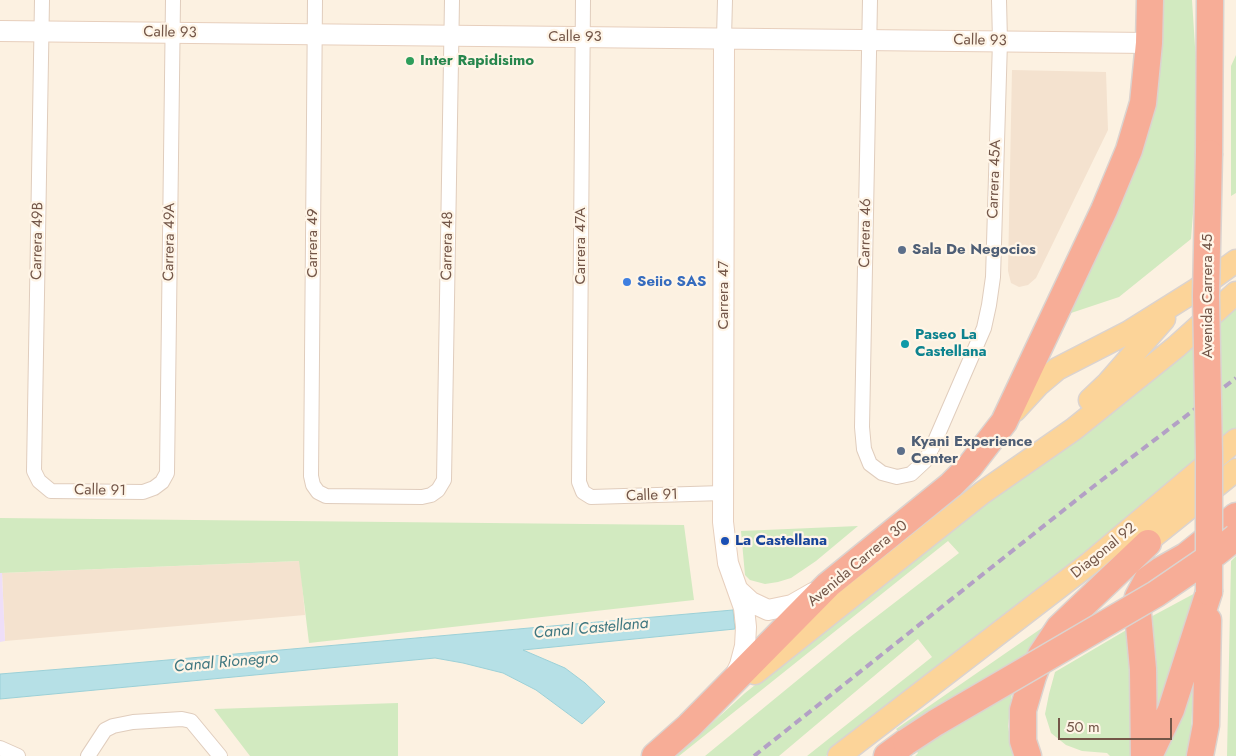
<!DOCTYPE html>
<style>
body{margin:0}
#map{position:relative;width:1236px;height:756px;overflow:hidden;background:#fcf1e1;font-family:Jost,sans-serif}
canvas{display:block}
.scale{position:absolute;left:1058px;top:718px;width:114px;height:22px;box-sizing:border-box;border:2px solid #735648;border-top:0;padding-left:6px;font-size:15px;line-height:18px;white-space:nowrap;color:#735648;-webkit-text-stroke:4px #fff5e7;paint-order:stroke}
</style>
<div id="map">
<canvas width="1236" height="756"></canvas>
<div class="scale">50 m</div>
</div>
<script>
const context = document.querySelector('canvas').getContext('2d');
context.lineJoin = 'round';
function fill(path, color) { context.fillStyle = color; context.fill(path, 'evenodd'); }
const shape = rows => new Path2D(rows.map(r => 'M' + r).join(''));
function trace(path, color, width, dash) { context.strokeStyle = color; context.lineWidth = width; context.lineCap = dash ? 'butt' : 'round'; context.setLineDash(dash || []); context.stroke(path); }
function drawText(font, color, halo, rows, align = 'center') {
  context.font = font + ' Jost,sans-serif'; context.lineWidth = 4.5; context.setLineDash([]); context.textBaseline = 'middle'; context.strokeStyle = halo; context.fillStyle = color; for (const [text, x, y, turn = 0] of rows) {
    context.save(); context.translate(x, y); context.rotate((+turn || 0) * Math.PI / 180); context.textAlign = isNaN(turn) ? turn : align; if (halo) context.strokeText(text, 0, 0); context.fillText(text, 0, 0); context.restore();
  }
}
const residential = shape([
 [1012,70,1106,72,1108,130,1036,278,1028,285,1019,287,1011,283,1008,271],
 [300,561,305,615,5,641,2,573]
]);
const education = shape([
 [0,573,2,573,5,641,0,642]
]);
const green = shape([
 [1159,0,1192,0,1200,124,1191,239,1119,297,1065,315,1156,107],
 [1236,55,1236,193,1231,196,1231,66],
 [1236,304,1236,430,1172,486,826,756,807,756,932,657,918,639,779,756,705,756,850,637,959,553,948,541,679,756,676,756,745,693],
 [0,518,684,525,694,600,309,643,299,561,0,573],
 [858,526,816,561,791,578,778,582,765,584,750,580,745,575,741,531],
 [1236,556,1236,756,1227,756,1231,561],
 [1199,591,1166,691,1150,730,1145,620],
 [1052,621,1012,693,1008,726,1013,756,915,756,918,753,896,729],
 [1128,629,1134,756,1110,756,1107,753,1082,751,1066,745,1051,733,1045,714,1049,694,1055,672],
 [1194,666,1190,756,1163,756,1173,725],
 [398,703,398,756,250,756,214,709]
]);
const water = shape([
 [733,610,735,629,523,650,565,668,585,683,605,702,582,724,536,690,503,673,463,663,435,658,0,699,0,674,111,665,733,610]
]);
const street = shape([
 [42,0,34,471,39,481,51,491,143,492,154,488,162,482,167,473,173,0],
 [315,0,311,476,313,485,318,492,326,496,422,497,431,495,438,490,444,480,452,0],
 [583,0,579,482,583,492,591,497,723,493],
 [870,0,862,427,864,449,870,464,882,473,897,477,911,474,925,461,932,448,984,328,989,305,993,277,1000,41,999,0],
 [724,38,725,0],
 [0,748,18,756],
 [88,756,105,730,113,726,133,722,182,719,191,721,220,756]
]);
const secondary = shape([
 [0,31,1149,43],
 [724,38,723,522,728,563,744,608,746,627,745,646,740,665,735,676],
 [738,590,751,602,768,610,792,605,813,593]
]);
const primary = shape([
 [1090,400,1108,383,1164,319],
 [1015,410,1038,385,1057,369,1129,332,1196,290,1236,261],
 [1134,552,1236,470],
 [755,673,982,493,1074,429,1176,347,1236,293],
 [839,756,1090,563,1236,440]
]);
const highway = shape([
 [1209,153,1210,0],
 [655,756,689,726,828,585,951,485,970,466,1004,422,1104,210,1129,150,1143,103,1149,43,1150,0],
 [887,756,906,742],
 [1028,756,1023,741,1023,710,1033,676,1041,655,1059,628,1148,543],
 [1144,756,1143,669,1137,603,1138,597,1147,580,1161,570,1186,556,1236,516],
 [1149,756,1171,710,1209,592],
 [1200,756,1206,725,1208,620]
]);
const rail = shape([
 [754,756,1094,486,1236,378]
]);
const highwayBridge = shape([
 [1209,153,1206,296,1209,455,1209,592],
 [906,742,935,723,1156,594,1216,553,1236,537]
]);
const markers = [
 [410,61,5,"#2e9e5b"],
 [902,250,5,"#5c6f8a"],
 [627,282,5,"#3f7fe0"],
 [905,344,5,"#0f9aa8"],
 [901,451,5,"#5c6f8a"],
 [725,541,5,"#1a4fb4"]
];
const streetNames = [
 ["Calle 93",170,33,1],
 ["Calle 93",575,37],
 ["Calle 93",980,41,1],
 ["Carrera 45A",995,179,-88],
 ["Carrera 46",866,233,-89],
 ["Carrera 49B",38,241,-89],
 ["Carrera 49A",170,242,-89],
 ["Carrera 49",313,243,-90],
 ["Carrera 48",448,246,-89],
 ["Carrera 47A",581,246,-90],
 ["Carrera 47",724,295,-90],
 ["Avenida Carrera 45",1208,296,-90],
 ["Calle 91",100,491,1],
 ["Calle 91",652,496,-2],
 ["Diagonal 92",1104,551,-39],
 ["Avenida Carrera 30",858,564,-40]
];
const leisureNames = [
 ["Inter Rapidisimo",420,61]
];
const serviceNames = [
 ["Sala De Negocios",912,250],
 ["Kyani Experience",911,442],
 ["Center",911,459]
];
const shopNames = [
 ["Seiio SAS",637,282]
];
const cultureNames = [
 ["Paseo La",915,335],
 ["Castellana",915,352]
];
const transitNames = [
 ["La Castellana",735,541]
];
const waterNames = [
 ["Canal Castellana",591,629,-5],
 ["Canal Rionegro",226,663,-5]
];
fill(residential, '#f4e2cf');
fill(education, '#eedef8');
fill(green, '#d2eac0');
fill(water, '#b6e0e6');
trace(water, '#9cd0d7', 1);
trace(street, '#e0cdbd', 16);
trace(secondary, '#e7cfbd', 22);
trace(primary, '#dbd3cf', 25);
trace(highway, '#dbd3cf', 29);
trace(street, '#fff', 14);
trace(secondary, '#fff', 20);
trace(primary, '#fcd499', 22);
trace(highway, '#f7ad97', 26);
trace(rail, '#b3a0c5', 4, [8, 5]);
trace(highwayBridge, '#dbd3cf', 29, []);
trace(highwayBridge, '#f7ad97', 26);
for (const [x, y, r, color] of markers) { const dot = new Path2D(); dot.arc(x, y, r, 0, 2 * Math.PI); context.fillStyle = color; context.fill(dot); trace(dot, '#fff5e7', 2); }
drawText('15px', '#735648', '#fff5e7', streetNames);
drawText('bold 15px', '#27864d', '#fff5e7', leisureNames, 'left');
drawText('bold 15px', '#4e5e75', '#fff5e7', serviceNames, 'left');
drawText('bold 15px', '#366cbe', '#fff5e7', shopNames, 'left');
drawText('bold 15px', '#0d838f', '#fff5e7', cultureNames, 'left');
drawText('bold 15px', '#164399', '#fff5e7', transitNames, 'left');
drawText('italic 16px', '#3f7780', '#fff5e7', waterNames);
</script>
